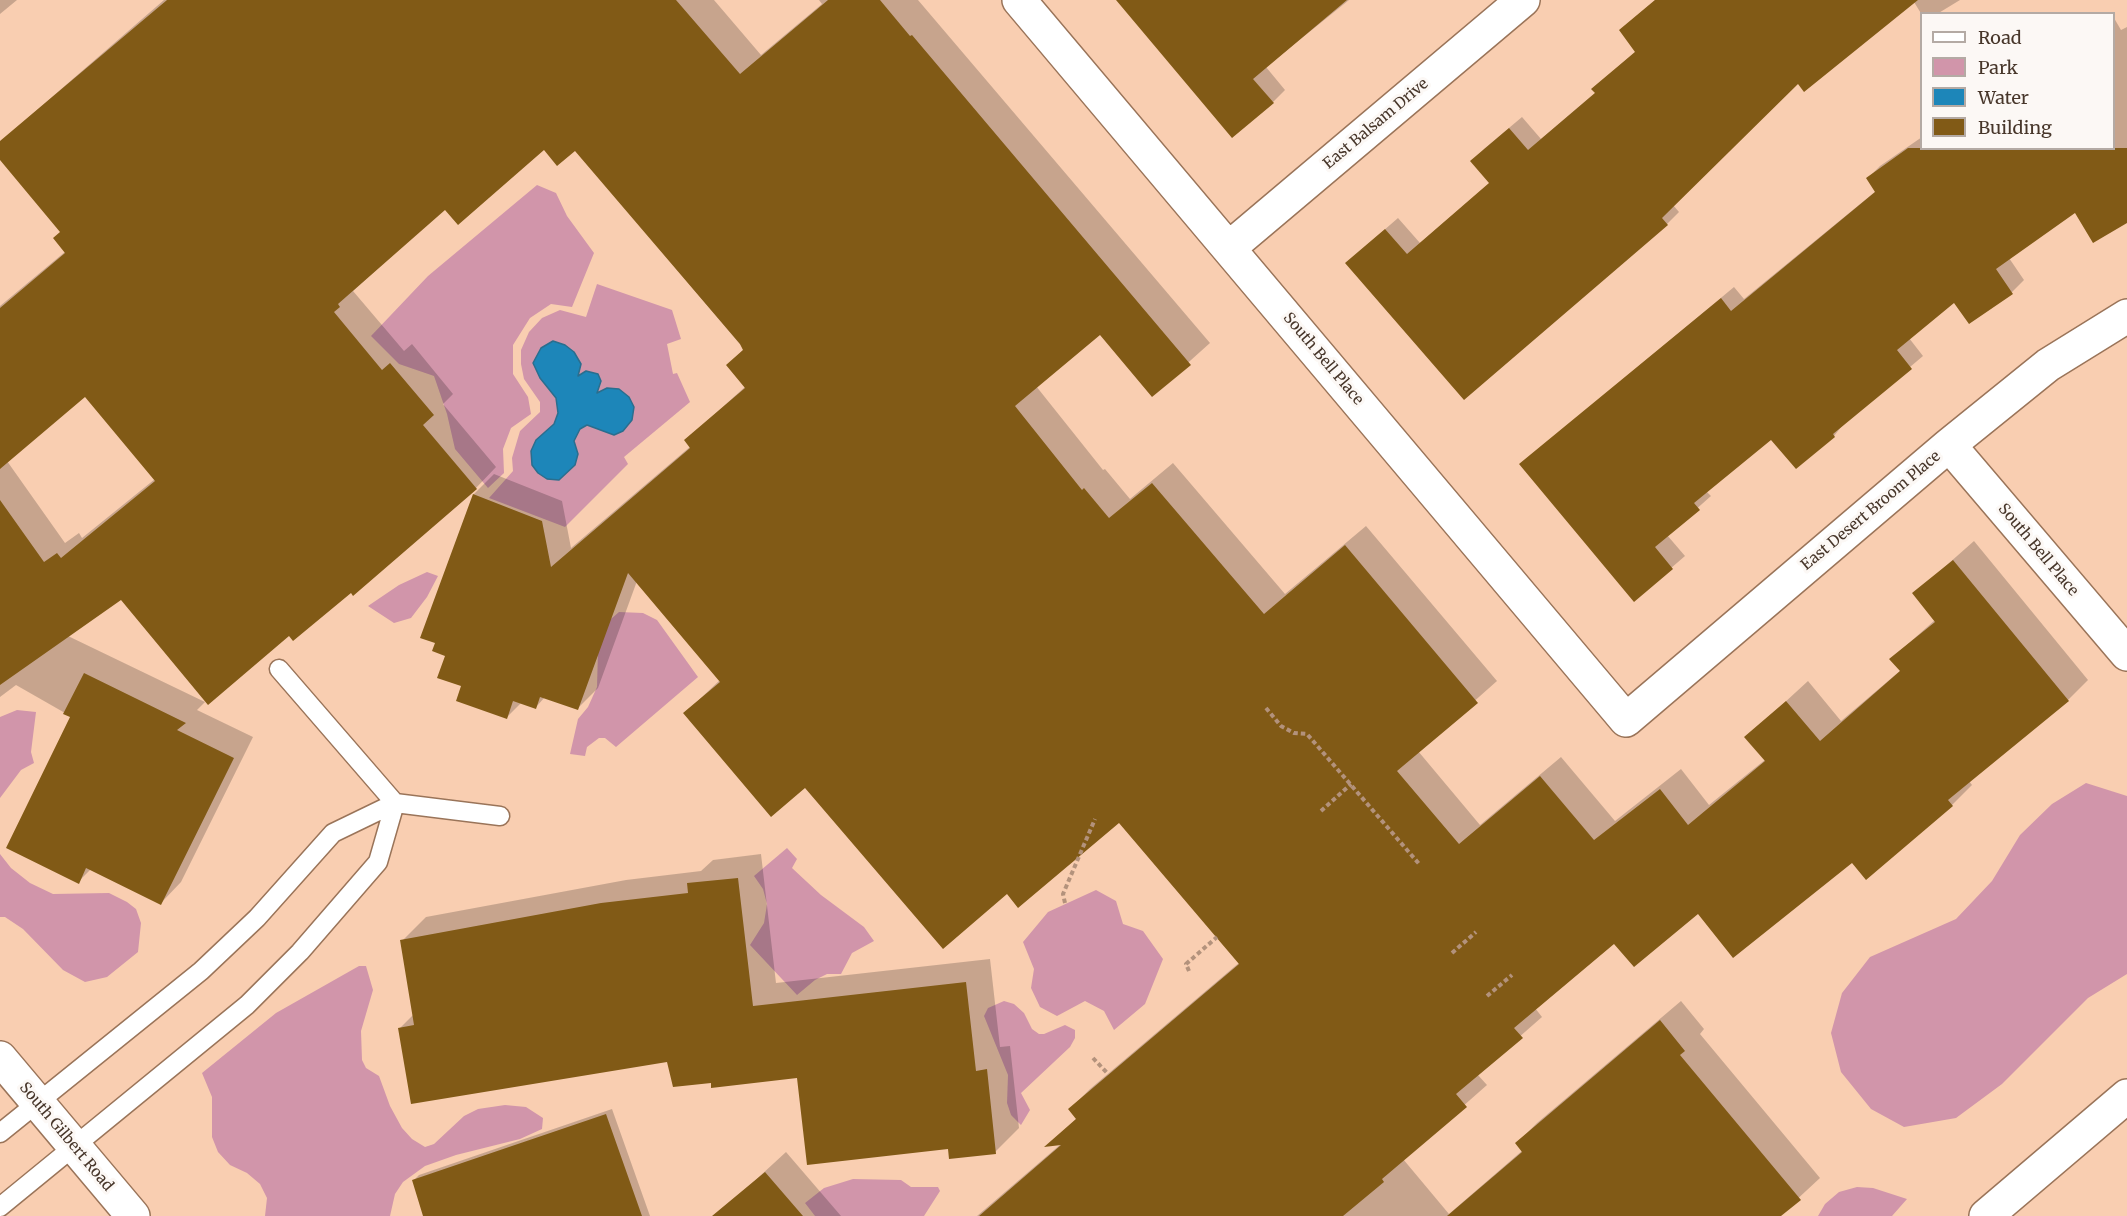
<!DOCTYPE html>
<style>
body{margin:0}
#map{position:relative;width:2127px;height:1216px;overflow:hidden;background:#f9ceb1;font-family:Merriweather,serif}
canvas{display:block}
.legend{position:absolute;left:1920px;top:12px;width:195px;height:138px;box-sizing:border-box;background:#fcf8f5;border:2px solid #b4aaa4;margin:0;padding:8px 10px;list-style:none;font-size:18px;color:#47362a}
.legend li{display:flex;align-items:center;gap:12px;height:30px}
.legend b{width:30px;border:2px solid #b4aaa4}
</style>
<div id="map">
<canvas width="2127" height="1216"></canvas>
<ul class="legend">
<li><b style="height:8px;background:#fff"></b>Road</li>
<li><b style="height:16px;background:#d195aa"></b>Park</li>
<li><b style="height:16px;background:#1d86b9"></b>Water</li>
<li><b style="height:16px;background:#815a16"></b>Building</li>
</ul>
</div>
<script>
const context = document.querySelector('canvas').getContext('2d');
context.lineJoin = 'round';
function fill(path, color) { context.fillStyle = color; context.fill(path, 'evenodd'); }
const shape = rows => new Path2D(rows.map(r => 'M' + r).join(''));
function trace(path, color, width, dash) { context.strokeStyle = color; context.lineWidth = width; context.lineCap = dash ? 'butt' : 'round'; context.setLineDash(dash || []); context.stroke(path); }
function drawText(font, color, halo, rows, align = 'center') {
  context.font = font + ' Merriweather,serif'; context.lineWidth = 6; context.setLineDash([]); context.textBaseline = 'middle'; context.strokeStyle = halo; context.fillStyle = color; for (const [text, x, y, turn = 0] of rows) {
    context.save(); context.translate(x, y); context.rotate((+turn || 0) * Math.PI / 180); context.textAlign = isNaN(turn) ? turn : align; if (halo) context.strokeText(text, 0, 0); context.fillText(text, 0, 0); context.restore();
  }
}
const green = shape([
 [537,185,556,193,567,216,594,253,572,307,551,304,530,318,513,345,513,374,528,397,531,414,511,428,503,449,504,473,488,488,455,449,447,414,434,376,399,364,371,336,428,276],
 [597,284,672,310,681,339,667,344,673,374,677,373,690,402,624,457,628,464,565,527,489,498,513,471,512,458,520,431,540,412,540,402,524,379,521,364,521,350,529,332,542,318,560,310,586,317],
 [427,572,438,576,427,597,411,618,394,623,368,606,399,585],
 [619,612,643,613,657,620,698,677,616,747,605,738,599,738,587,747,585,756,570,754,578,719,588,707,597,687,598,650,604,625],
 [17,710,36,712,31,752,34,763,21,770,0,798,0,717],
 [2086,783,2127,796,2127,974,2088,998,2002,1084,1956,1118,1904,1127,1871,1109,1841,1072,1831,1033,1842,993,1870,957,1956,919,1992,881,2020,835,2052,804],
 [787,848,797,859,792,868,821,895,864,927,874,941,852,953,841,974,827,974,815,980,797,995,750,945,764,923,767,904,763,889,754,876],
 [0,854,11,868,30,883,53,894,109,893,127,902,136,909,141,923,138,952,107,977,85,982,63,970,23,929,5,917,0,917],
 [1096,890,1116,901,1123,924,1143,931,1163,959,1145,1004,1114,1030,1104,1011,1085,1001,1057,1016,1040,1007,1031,988,1034,969,1023,942,1048,912],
 [359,966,366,966,373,990,361,1031,362,1060,366,1068,379,1076,390,1106,402,1128,412,1139,425,1147,434,1144,464,1116,478,1109,505,1105,526,1107,543,1118,542,1129,520,1139,456,1155,425,1166,403,1182,395,1194,390,1216,265,1216,267,1198,260,1184,247,1173,230,1165,218,1152,212,1137,212,1097,202,1073,276,1013],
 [1004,1001,1014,1004,1024,1013,1032,1029,1039,1034,1044,1034,1065,1025,1075,1030,1075,1038,1070,1047,1021,1093,1030,1110,1021,1125,1011,1115,1007,1103,1008,1075,984,1016,988,1008],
 [853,1179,901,1180,911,1187,938,1187,940,1191,924,1216,815,1216,805,1203,824,1188],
 [1857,1187,1873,1188,1907,1199,1892,1216,1818,1216,1825,1204,1839,1192]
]);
const water = shape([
 [553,341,565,345,574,352,581,364,578,376,586,371,598,374,601,381,597,393,607,388,619,389,629,397,634,407,632,420,623,431,614,435,587,425,580,429,574,441,578,454,575,465,559,480,547,479,538,473,532,465,531,451,536,440,554,424,558,413,556,398,540,378,533,363,541,348,553,341]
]);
const shadow = shape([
 [0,0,17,0,0,14],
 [164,0,714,0,761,55,822,4,819,0,918,0,1210,343,1152,395,1100,333,1036,386,1103,470,1105,469,1130,499,1173,463,1285,594,1366,526,1497,681,1418,751,1480,825,1561,757,1615,821,1681,769,1709,805,1766,759,1747,737,1808,681,1841,721,1901,670,1891,659,1935,620,1914,594,1974,541,2088,680,2068,700,1969,781,1972,785,1952,805,1852,861,1614,941,1535,1008,1542,1017,1477,1074,1487,1085,1403,1159,1449,1214,1523,1150,1517,1143,1537,1123,1681,1001,1704,1029,1700,1034,1820,1178,1779,1216,977,1216,1061,1144,1048,1145,1077,1118,1070,1109,1090,1089,1240,962,1119,821,1007,892,806,786,685,713,720,680,637,581,598,688,577,709,545,697,536,707,522,702,507,717,463,685,447,655,474,494,494,474,562,501,571,548,691,446,686,440,746,386,728,365,744,349,575,149,544,148,445,208,353,291,404,351,412,344,453,394,443,404,496,467,476,488,351,591,290,634,122,598,68,636,205,702,197,710,253,737,181,882,161,903,91,869,78,882,72,717,16,685,0,697,0,306,66,251,62,232,0,158,0,142],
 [85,395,155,479,82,538,79,533,65,543,7,461],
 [1118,0,1349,0,1266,67,1285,90,1273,102],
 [1655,0,1960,0,1937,14,1922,15,1914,2,1798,82,1673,205,1679,212,1667,224,1464,398,1360,251,1398,218,1420,243,1490,183,1472,161,1484,149,1522,117,1541,139,1596,92,1593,89,1636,51,1634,18],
 [2114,18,2121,30,2127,27,2127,221,2075,211,2009,258,2024,280,2012,292,1954,301,1909,338,1923,356,1845,422,1834,436,1771,438,1706,491,1711,496,1667,535,1685,556,1634,600,1521,464,1734,287,1744,299,1876,191,1868,178,1880,166,1922,137,1922,148,2114,148],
 [761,854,776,983,990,959,1000,1047,1010,1046,1019,1128,995,1152,950,1147,798,1077,712,1081,668,1061,400,1028,414,1014,402,941,426,917,626,880,701,871,713,860],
 [612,1109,650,1216,426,1216,413,1181,419,1175],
 [786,1152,841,1216,752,1216,736,1198]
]);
const building = shape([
 [167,0,676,0,740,74,828,0,880,0,910,36,912,35,1191,365,1152,397,1100,335,1015,406,1082,490,1084,488,1109,518,1152,483,1264,614,1345,545,1478,703,1397,771,1459,844,1540,776,1594,840,1660,789,1688,825,1765,761,1744,737,1786,701,1820,741,1900,671,1889,659,1935,622,1912,593,1953,560,2069,701,1948,800,1953,806,1866,880,1852,863,1733,958,1698,914,1634,967,1614,944,1514,1028,1523,1038,1456,1094,1467,1107,1382,1179,1384,1182,1343,1216,979,1216,1061,1145,1044,1147,1076,1119,1068,1109,1239,964,1119,823,1018,908,1007,894,943,949,805,788,771,817,683,713,720,682,628,573,578,710,540,697,536,709,513,701,507,719,456,701,461,686,437,678,445,656,432,651,435,643,420,638,473,494,542,521,551,567,690,448,684,440,745,388,726,365,743,350,740,344,575,151,557,166,544,150,458,225,445,210,338,304,340,307,334,312,382,370,390,363,434,415,423,425,477,489,353,596,351,593,293,641,289,636,208,705,121,600,0,685,0,500,44,562,57,553,61,558,155,481,85,397,0,469,0,308,65,253,53,238,60,232,0,160,0,141],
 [1116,0,1347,0,1253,79,1274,103,1232,138],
 [1655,0,1918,0,1804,92,1798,84,1662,218,1668,225,1464,400,1345,263,1385,229,1407,254,1489,183,1470,161,1509,128,1528,150,1595,93,1591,89,1635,52,1619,30],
 [1908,148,2127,148,2127,223,2093,243,2075,213,1996,269,2013,294,1969,324,1954,303,1897,350,1912,369,1833,434,1835,437,1796,469,1771,440,1694,503,1700,510,1655,547,1673,569,1634,602,1519,464,1721,298,1731,311,1875,192,1866,178],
 [84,673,186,723,177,730,234,758,161,905,86,868,79,884,6,848,70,717,63,714],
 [738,878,753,1006,966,982,976,1071,987,1069,996,1154,949,1159,948,1149,807,1165,797,1078,711,1088,711,1083,673,1087,667,1062,411,1104,398,1028,414,1025,400,940,601,903,688,893,687,883],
 [1660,1020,1685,1051,1680,1055,1801,1200,1781,1216,1447,1216,1522,1152,1515,1143],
 [606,1114,642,1216,423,1216,412,1180],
 [765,1172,803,1216,712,1216]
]);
const path = shape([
 [1266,708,1281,726,1294,733,1307,734,1420,865],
 [1321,811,1351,784],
 [1065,903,1063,894,1095,819],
 [1452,953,1476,932],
 [1189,971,1186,964,1217,937],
 [1487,996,1512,975],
 [1093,1058,1108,1074]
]);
const lane = shape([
 [279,669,395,803],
 [0,1133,201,971,257,918,333,833,395,803,500,816],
 [0,1207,247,1005,300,952,378,862,395,803]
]);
const street = shape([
 [1019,0,1626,720,1949,445,2048,365,2127,316],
 [1229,248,1523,0],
 [1949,445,2127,654],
 [1986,1216,2127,1096]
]);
const primary = shape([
 [0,1058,133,1216]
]);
const streetNames = [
 ["East Balsam Drive",1376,124,-40],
 ["South Bell Place",1323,359,50],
 ["East Desert Broom Place",1871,511,-40],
 ["South Bell Place",2038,550,50],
 ["South Gilbert Road",66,1137,50]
];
fill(green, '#d195aa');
fill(water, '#1d86b9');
trace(water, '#2a6e8e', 1.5);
fill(shadow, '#0003');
fill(building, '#815a16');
trace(lane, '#9a7459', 21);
trace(street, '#9a7459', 36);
trace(primary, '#9a7459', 36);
trace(path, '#b3927c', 4, [4.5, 3]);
trace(lane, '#fff', 18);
trace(street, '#fff', 33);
trace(primary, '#fff', 33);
drawText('15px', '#47362a', '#fcf8f5', streetNames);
</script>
